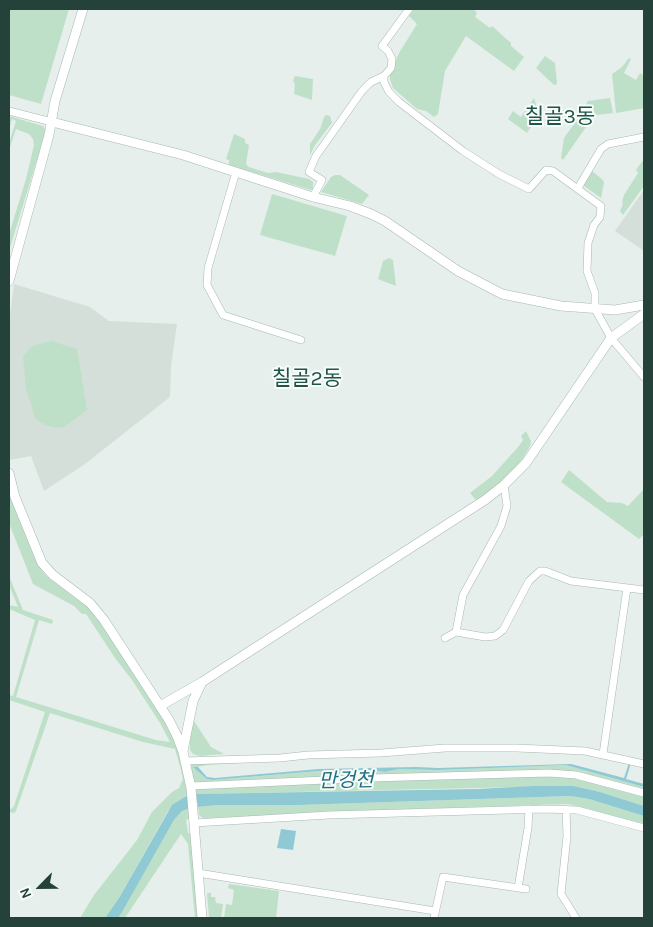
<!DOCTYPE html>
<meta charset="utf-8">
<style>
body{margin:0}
#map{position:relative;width:653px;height:927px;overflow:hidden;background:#e6efeb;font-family:Karla,sans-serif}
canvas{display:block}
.frame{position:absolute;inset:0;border:10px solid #24423a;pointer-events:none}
.north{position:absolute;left:15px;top:862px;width:50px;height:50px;-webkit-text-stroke:4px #f7fbf9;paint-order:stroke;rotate:247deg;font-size:14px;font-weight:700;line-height:20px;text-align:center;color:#24423a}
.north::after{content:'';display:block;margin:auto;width:18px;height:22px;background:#24423a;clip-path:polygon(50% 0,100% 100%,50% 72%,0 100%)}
</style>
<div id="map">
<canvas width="653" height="927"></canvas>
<div class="frame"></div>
<div class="north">N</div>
</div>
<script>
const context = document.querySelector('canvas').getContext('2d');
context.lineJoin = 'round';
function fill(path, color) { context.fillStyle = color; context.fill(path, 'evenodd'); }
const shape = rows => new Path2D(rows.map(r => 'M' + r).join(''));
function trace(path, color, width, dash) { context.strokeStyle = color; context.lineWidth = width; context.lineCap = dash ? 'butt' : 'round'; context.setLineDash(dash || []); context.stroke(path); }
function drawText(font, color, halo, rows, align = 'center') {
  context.font = font + ' Karla,"Noto Sans KR",sans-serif'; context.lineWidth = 4; context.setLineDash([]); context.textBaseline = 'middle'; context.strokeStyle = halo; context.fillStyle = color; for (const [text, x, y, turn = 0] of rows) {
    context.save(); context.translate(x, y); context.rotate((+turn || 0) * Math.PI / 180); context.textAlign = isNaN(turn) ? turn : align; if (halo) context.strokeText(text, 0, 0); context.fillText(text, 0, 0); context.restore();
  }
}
const built = shape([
 [644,190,644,251,615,231],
 [14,284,90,307,109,321,177,324,171,366,170,397,85,464,44,491,31,456,10,460,9,454,9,323]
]);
const green = shape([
 [9,9,69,9,41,104,9,95],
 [414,9,474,9,477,13,475,17,490,28,492,26,511,43,511,46,524,57,514,71,466,36,445,71,438,114,434,117,426,111,417,109,393,88,390,79,390,73,399,53,417,24,409,16],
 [545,56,555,63,557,84,554,85,536,68],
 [629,58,631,59,624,73,636,80,640,73,643,75,644,74,644,108,616,113,612,74,622,67],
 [295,76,313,79,312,100,294,94,295,84,293,81],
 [534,98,538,111,531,120,534,122,527,133,508,119,513,111,521,117],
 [610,98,613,113,589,116,582,111,588,101],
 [582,113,591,120,563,160,561,158,564,138],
 [326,115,330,116,332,123,315,145,310,155,310,144,320,129,324,117],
 [9,116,43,126,46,130,9,251,9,234,26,179,34,145,33,139,29,134,16,129,9,150,9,143,16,121,12,119,9,130],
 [234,134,245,139,245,143,249,145,246,164,249,167,268,173,276,172,309,179,313,182,313,189,311,190,229,165,229,160,226,159],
 [644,159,644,186,623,215,620,211,623,204,622,202,624,195,638,173,636,170],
 [592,171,603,180,604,183,601,198,584,186,584,183],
 [335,175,340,175,369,195,362,204,321,192,331,177],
 [272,194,347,216,335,256,260,235],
 [389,258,393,260,396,286,378,279,383,261],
 [51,341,77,349,87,410,64,427,56,428,48,426,40,422,35,417,26,389,23,357,29,349,35,345],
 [526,431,531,441,530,446,523,458,513,471,496,487,477,500,475,499,470,493,492,476,519,446,523,440,521,436],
 [569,470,607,502,622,503,628,506,644,489,644,534,639,539,561,482],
 [9,497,13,500,34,556,42,571,47,577,86,606,97,617,169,726,179,748,188,795,172,806,168,811,119,898,105,918,80,918,94,895,137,840,152,812,172,792,179,788,183,779,181,770,175,749,143,742,50,713,16,811,14,813,9,812,9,808,11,809,14,806,45,712,9,700,9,695,13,696,35,620,9,609,9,605,18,607,9,585,9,576,23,610,53,620,52,624,39,620,16,697,156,740,170,742,160,723,132,680,115,658,86,614,82,614,74,606,33,584,9,523],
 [194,721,211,747,224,754,200,756,193,754,190,750,190,736],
 [531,749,580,751,610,757,644,765,644,767,585,754,559,751,525,750,459,751,353,756,207,765,193,768,197,769,207,779,212,780,319,771,373,770,385,772,399,769,438,770,566,765,644,787,644,792,577,774,549,772,371,777,194,784,191,766,193,763,218,761,279,759,434,751],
 [576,776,644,794,644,806,600,792,567,786,205,794,196,794,196,788,351,779],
 [570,796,589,799,644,816,644,826,568,804,385,810,298,813,286,816,203,818,199,815,198,807,218,805,298,805],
 [190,808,190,818,186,820,188,833,193,834,200,918,195,918,188,844,181,834,125,918,118,918,174,820,182,811],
 [229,884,279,891,276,918,224,918,226,904,232,905,234,890,228,888],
 [207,893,211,893,211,897,215,897,216,903,223,904,221,918,209,918]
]);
const water = shape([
 [629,763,631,763,626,779,644,784,644,787,566,765,438,770,399,769,385,772,373,770,319,771,212,780,207,779,193,767,198,767,207,777,215,778,319,769,416,767,438,768,571,764,624,778],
 [534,786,573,786,600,792,644,806,644,816,589,799,570,796,299,805,218,805,198,807,196,794,477,789],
 [188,795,190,808,182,811,174,820,122,912,118,918,105,918,119,898,172,805],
 [281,829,296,831,293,850,277,848]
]);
const minor = shape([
 [409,9,382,46,388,51,392,59,391,68,384,76,384,82,389,92,399,102,463,151,499,174,529,189,546,170,553,171,601,206,600,217,594,225,588,243,587,271,595,293,595,309,611,338,644,377],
 [9,111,52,122],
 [236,172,208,268,207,285,223,315,301,340],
 [578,188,601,149,608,144,644,137],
 [313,197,322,180,309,172,316,156,362,91,371,82,384,76],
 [456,632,463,595,501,526,507,506,504,485],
 [445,638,456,632,485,637,495,636,503,630,529,581,540,571,545,571,571,581,644,590],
 [603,754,627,588],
 [185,761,280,758,308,755,381,753,445,748,517,748,585,751,644,764],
 [191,786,371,778,549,773,576,775,644,793],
 [566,809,567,836,561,894,576,918],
 [194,823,329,815,545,809,577,810,644,828],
 [198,873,435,911],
 [518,888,528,828,529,809],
 [434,918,443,877,526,889]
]);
const tertiary = shape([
 [52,122,183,155,313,197,350,206,371,214,385,221,458,271,502,294,561,306,615,310,644,305],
 [9,281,49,135,55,101,83,9],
 [9,473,15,497,42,563,53,575,90,603,104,620,169,720,177,736,183,752,191,788,202,918],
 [160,706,202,682,485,500,504,485,526,463,611,338,644,314],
 [183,751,193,701,202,682]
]);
const waterNames = [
 ["만겅천",346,781,-1]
];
const quarterNames = [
 ["칠골3동",560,117],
 ["칠골2동",307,379]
];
fill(built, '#d4dfda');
fill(green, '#bfe0c8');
fill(water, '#8ec9d4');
trace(minor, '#a8b8b2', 8);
trace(tertiary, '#a8b8b2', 10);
trace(minor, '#fff', 7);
trace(tertiary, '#fff', 9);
drawText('italic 20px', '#1c6f80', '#f7fbf9', waterNames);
drawText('21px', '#1f5548', '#f7fbf9', quarterNames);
</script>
